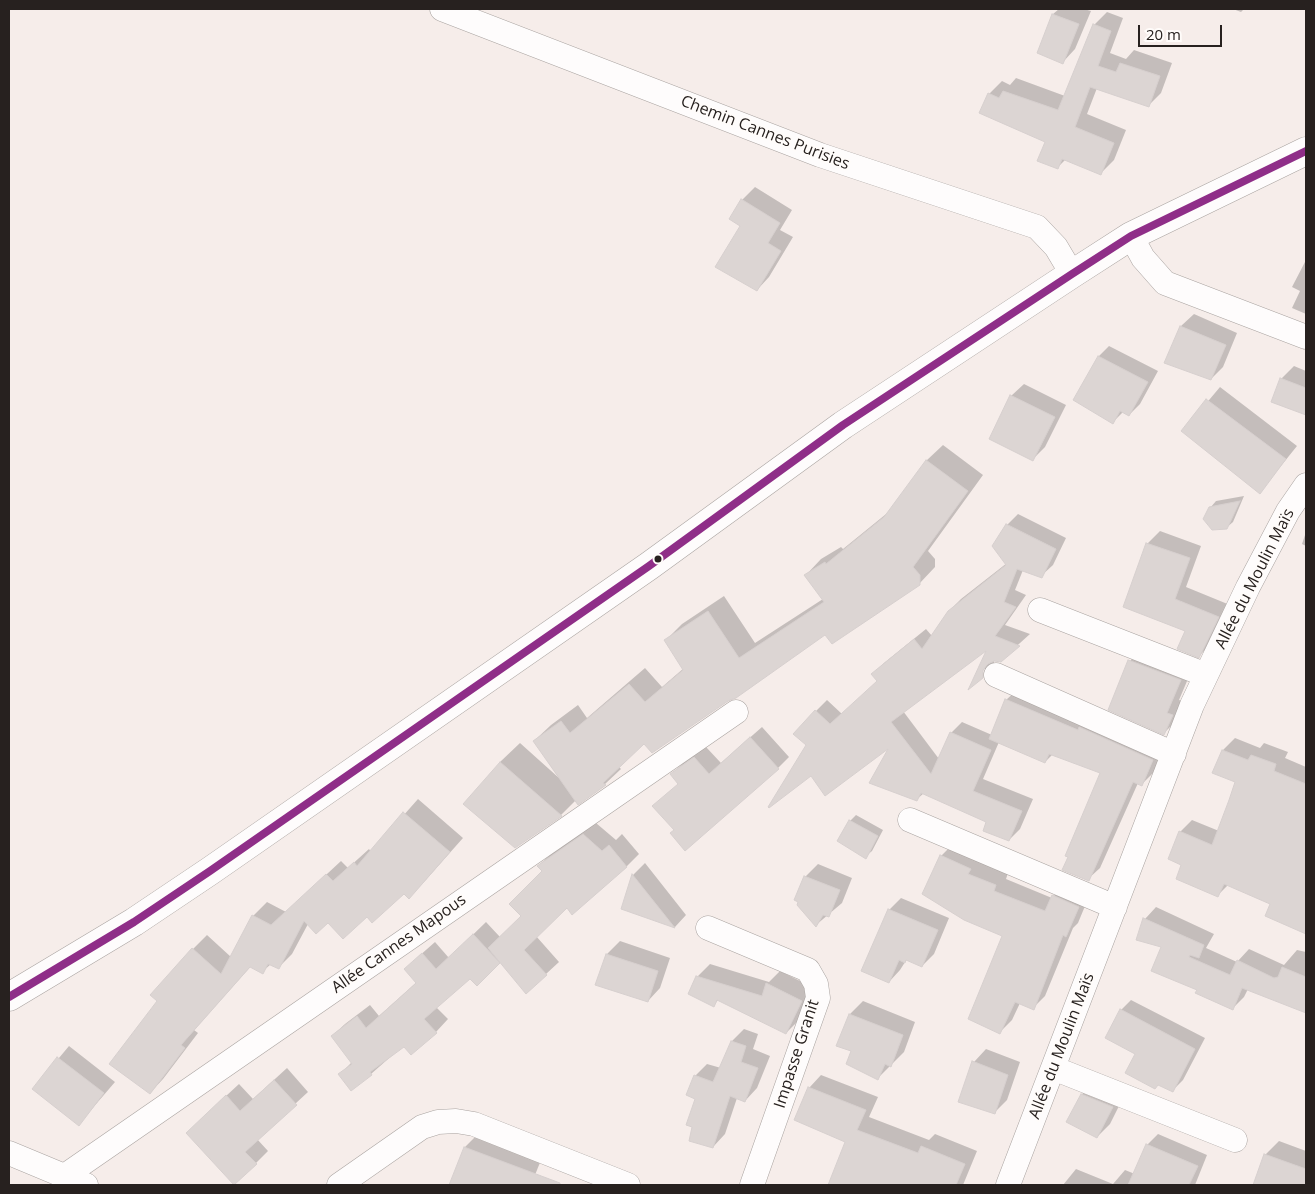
<!DOCTYPE html>
<meta charset="utf-8">
<style>
body{margin:0}
#map{position:relative;width:1315px;height:1194px;overflow:hidden;background:#f6edea;font-family:"Open Sans",sans-serif}
canvas{display:block}
.frame{position:absolute;inset:0;border:10px solid #27211f;pointer-events:none}
.scale{position:absolute;left:1138px;top:25px;width:84px;height:22px;box-sizing:border-box;border:2px solid #27211f;border-top:0;padding-left:6px;font-size:15px;line-height:18px;white-space:nowrap;color:#27211f;-webkit-text-stroke:4px #fffcfa;paint-order:stroke}
</style>
<div id="map">
<canvas width="1315" height="1194"></canvas>
<div class="frame"></div>
<div class="scale">20 m</div>
</div>
<script>
const context = document.querySelector('canvas').getContext('2d');
context.lineJoin = 'round';
function fill(path, color) { context.fillStyle = color; context.fill(path, 'evenodd'); }
const shape = rows => new Path2D(rows.map(r => 'M' + r).join(''));
function trace(path, color, width, dash) { context.strokeStyle = color; context.lineWidth = width; context.lineCap = dash ? 'butt' : 'round'; context.setLineDash(dash || []); context.stroke(path); }
function drawText(font, color, halo, rows, align = 'center') {
  context.font = font + ' "Open Sans",sans-serif'; context.lineWidth = 4; context.setLineDash([]); context.textBaseline = 'middle'; context.strokeStyle = halo; context.fillStyle = color; for (const [text, x, y, turn = 0] of rows) {
    context.save(); context.translate(x, y); context.rotate((+turn || 0) * Math.PI / 180); context.textAlign = isNaN(turn) ? turn : align; if (halo) context.strokeText(text, 0, 0); context.fillText(text, 0, 0); context.restore();
  }
}
const shadow = shape([
 [1059,9,1084,9,1091,11,1075,49,1063,62,1038,53,1053,14],
 [1233,9,1244,9,1241,12],
 [1107,12,1123,18,1110,53,1126,59,1134,50,1172,63,1161,93,1148,106,1097,88,1087,114,1126,130,1114,160,1101,173,1066,159,1057,168,1046,141,989,94,1002,81,1010,85,1016,78,1065,96,1094,25],
 [755,187,792,210,780,230,793,237,769,277,757,290,742,226,742,200],
 [1306,260,1306,314,1292,308,1300,291,1292,287],
 [1194,314,1237,333,1223,367,1211,379,1165,362,1181,326],
 [1109,346,1158,371,1140,404,1129,415,1123,412,1113,422,1075,400,1099,356],
 [1294,366,1306,371,1306,414,1272,402,1281,379],
 [1024,384,1066,405,1045,447,1033,459,1011,396],
 [1220,387,1297,446,1260,492,1183,431],
 [943,445,983,475,928,551,935,559,935,567,919,584,825,634,728,700,644,743,619,767,621,769,605,784,576,800,561,815,515,846,500,762,520,743,559,778,534,741,551,725,578,705,587,718,645,668,662,687,684,668,666,640,682,624,724,596,755,643,823,599,805,576,821,559,841,547,843,549,891,510,926,461],
 [1244,496,1233,522,1226,528,1210,508,1216,501],
 [1018,514,1066,538,1053,565,1041,576,1023,570,1015,590,1026,595,1005,625,1030,634,1000,661,994,660,994,665,984,674,985,668,972,685,989,647,903,711,939,759,951,733,962,722,992,735,1006,700,1018,689,1164,748,1153,773,1142,784,1138,783,1100,868,1088,879,1102,773,1053,754,1045,762,999,742,983,779,1033,799,1020,829,1009,840,988,821,924,793,916,800,892,745,808,745,816,711,827,700,842,714,878,681,873,674,884,663,926,629,932,636,949,611,961,599,1007,563,1007,525],
 [1160,531,1201,546,1186,587,1230,605,1211,644,1199,656,1187,630,1125,606,1148,543],
 [1306,532,1306,546,1302,544],
 [1142,648,1193,667,1179,700,1185,702,1177,720,1164,733,1130,661],
 [762,727,789,757,778,768,675,829,679,783,672,774,683,763,706,747,721,763],
 [1235,738,1260,748,1264,743,1288,752,1285,758,1306,767,1306,864,1255,849,1306,879,1306,932,1266,916,1271,903,1229,884,1218,895,1183,864,1180,832,1192,820,1219,831,1236,781,1214,773,1223,750],
 [418,799,463,838,423,883,409,897,403,892,367,916,308,924,292,954,278,968,271,964,262,972,251,966,194,1030,198,1033,163,1079,150,1093,158,1001,193,949,207,935,231,957,253,916,267,902,286,912,341,861,348,868,369,849,371,852],
 [856,815,883,830,872,851,865,857,850,821],
 [596,823,616,840,622,834,639,854,626,867,567,906,536,936,559,962,546,974,501,961,477,984,470,977,436,1007,448,1019,436,1032,404,1045,371,1074,340,1074,352,1062,332,1036,345,1024,370,1005,379,1016,417,982,418,957,435,942,449,958,486,922,500,937,523,916,544,871,538,866,551,854],
 [953,844,1008,873,1006,879,1052,898,1065,884,1090,894,1078,923,1073,928,1045,996,1033,1008,1020,1003,1012,1020,1000,1032,1004,935,941,856],
 [645,863,686,915,675,927,622,908,633,875],
 [818,864,852,878,842,903,816,925,805,877],
 [901,898,949,918,934,954,922,966,907,959,900,970,889,982,889,910],
 [1156,907,1214,934,1206,948,1237,962,1249,949,1284,965,1297,950,1306,952,1306,1012,1248,989,1244,997,1233,1008,1198,989,1163,946,1138,939,1145,919],
 [620,941,670,958,660,988,648,1001,607,954],
 [710,964,769,982,780,971,814,988,799,1020,786,1033,719,999,714,1005,697,977],
 [1131,1000,1205,1038,1183,1080,1172,1091,1136,1053,1121,1010],
 [863,1001,915,1022,904,1052,878,1078,852,1051,838,1045,850,1014],
 [744,1029,758,1034,753,1049,770,1056,757,1088,745,1101,737,1098,725,1134,713,1147,697,1098,695,1076,707,1064,721,1068,732,1041],
 [69,1046,115,1082,79,1124,33,1089],
 [986,1049,1020,1062,1007,1100,994,1113,974,1062],
 [287,1068,308,1092,257,1139,268,1151,256,1163,200,1120,239,1084,253,1099],
 [821,1075,878,1097,869,1117,929,1140,935,1134,977,1151,963,1185,830,1185,847,1141,809,1088],
 [1095,1082,1125,1094,1110,1124,1097,1137,1082,1094],
 [1158,1134,1207,1155,1195,1185,1063,1185,1076,1169,1113,1184,1125,1170,1135,1174,1147,1145],
 [477,1135,541,1160,531,1185,451,1185,465,1147],
 [1279,1141,1306,1151,1306,1185,1255,1185,1266,1154]
]);
const building = shape([
 [1052,14,1079,24,1063,64,1037,53,1052,14],
 [1093,24,1111,31,1098,66,1116,72,1120,63,1160,76,1149,107,1090,87,1075,127,1114,143,1101,175,1062,159,1058,169,1037,161,1045,142,979,113,988,93,999,98,1003,91,1058,110,1093,24],
 [741,199,780,223,768,243,781,251,757,291,715,267,740,226,729,219,741,199],
 [1180,326,1226,345,1211,380,1164,363,1180,326],
 [1098,356,1148,382,1129,416,1120,411,1113,424,1073,400,1098,356],
 [1280,378,1306,388,1306,415,1271,402,1280,378],
 [1010,395,1055,417,1033,461,989,439,1010,395],
 [1206,399,1286,459,1260,494,1181,431,1206,399],
 [926,460,968,491,913,567,920,575,920,585,832,644,825,635,736,698,728,701,652,753,644,744,603,783,606,785,578,805,533,741,561,721,570,733,629,684,645,702,683,670,664,640,708,611,739,658,824,602,804,575,825,562,826,564,884,517,926,460],
 [1240,501,1227,529,1212,530,1203,519,1209,507,1240,501],
 [1006,524,1056,549,1042,578,1017,569,1004,602,1016,607,995,636,1020,646,1001,662,994,661,988,664,983,670,983,678,968,690,986,651,891,722,931,774,950,732,991,750,973,791,1022,811,1009,841,983,831,986,822,921,793,917,801,869,783,888,749,825,796,811,776,769,808,768,807,806,745,793,734,815,710,830,724,877,681,871,674,914,639,922,649,948,611,1006,565,992,546,1006,524],
 [1146,543,1190,558,1175,599,1219,617,1199,658,1177,649,1185,631,1123,607,1146,543],
 [1128,660,1181,680,1167,713,1173,715,1164,735,1108,710,1128,660],
 [1005,699,1078,730,1079,727,1153,760,1142,786,1133,782,1089,881,1062,870,1068,857,1065,856,1100,773,1049,754,1045,763,989,739,1005,699],
 [750,737,779,769,685,851,670,833,674,830,652,806,678,784,670,774,694,757,709,774,750,737],
 [1222,750,1248,760,1251,755,1276,764,1274,771,1306,784,1306,934,1265,916,1270,904,1224,884,1218,897,1176,879,1181,865,1168,859,1179,831,1212,845,1229,800,1235,782,1212,773,1222,750],
 [500,762,562,816,515,848,463,804,500,762],
 [403,812,450,852,409,899,404,894,372,923,367,917,343,939,328,923,316,934,304,921,279,969,268,964,263,974,250,967,181,1045,185,1048,150,1094,109,1064,157,1001,150,995,192,948,221,974,252,915,271,925,326,874,333,881,354,862,357,866,403,812],
 [849,820,878,836,866,859,837,841,849,820],
 [583,834,602,851,609,845,627,867,572,915,567,908,524,950,547,975,526,994,488,948,521,916,509,904,542,871,537,866,583,834],
 [940,855,971,869,968,874,996,885,994,891,1045,911,1052,895,1079,907,1066,937,1063,935,1034,1010,1015,1002,1000,1034,968,1019,1002,936,964,920,922,894,940,855],
 [632,874,675,928,621,909,632,874],
 [804,876,840,890,829,917,823,915,816,927,797,905,798,902,794,900,804,876],
 [888,909,938,930,922,967,906,960,905,963,899,960,889,983,861,971,888,909],
 [1143,918,1204,945,1199,958,1190,955,1189,957,1230,975,1237,960,1274,978,1278,977,1282,967,1306,977,1306,1013,1242,988,1233,1010,1195,993,1197,990,1151,971,1161,947,1136,940,1143,918],
 [473,934,500,963,477,986,470,979,424,1019,437,1033,411,1055,404,1047,370,1072,372,1075,351,1091,338,1074,352,1064,331,1036,357,1016,366,1028,416,983,404,969,422,953,436,969,473,934],
 [606,954,658,971,648,1002,595,985,606,954],
 [696,976,762,996,766,983,802,1001,786,1034,717,1000,714,1007,688,994,696,976],
 [1120,1009,1195,1049,1173,1092,1158,1085,1155,1089,1125,1073,1135,1054,1105,1038,1120,1009],
 [849,1014,903,1035,891,1067,885,1064,878,1080,846,1064,851,1051,836,1046,849,1014],
 [731,1041,746,1046,741,1062,758,1068,745,1102,730,1096,713,1148,689,1141,692,1127,686,1125,695,1099,686,1095,694,1075,713,1082,731,1041],
 [57,1057,104,1093,79,1126,32,1089,57,1057],
 [972,1061,1008,1075,995,1114,958,1102,972,1061],
 [274,1080,297,1105,245,1152,257,1164,234,1185,186,1133,226,1095,240,1111,274,1080],
 [808,1087,866,1110,857,1130,918,1153,921,1146,965,1164,956,1185,828,1185,845,1142,794,1120,808,1087],
 [1081,1094,1113,1107,1097,1138,1066,1122,1081,1094],
 [1146,1144,1198,1166,1189,1185,1128,1185,1146,1144],
 [464,1147,560,1183,560,1185,449,1185,464,1147],
 [1264,1154,1306,1169,1306,1185,1253,1185,1264,1154]
]);
const street = shape([
 [442,9,820,155,1037,227,1056,247,1072,274],
 [1131,236,1143,258,1165,283,1306,337],
 [1040,610,1206,675],
 [996,675,1174,754],
 [910,820,1115,907],
 [708,928,808,970,816,984,818,998,752,1185],
 [1053,1068,1235,1140],
 [9,1153,86,1185],
 [63,1177,736,712],
 [339,1185,422,1127,438,1122,456,1121,474,1124,628,1185],
 [1008,1185,1192,705,1248,587,1288,511,1306,485]
]);
const secondary = shape([
 [9,997,134,922,210,871,649,566,843,425,1072,274,1131,236,1306,151]
]);
const bus1 = shape([
 [9,997,134,922,210,871,649,566,843,425,1072,274,1131,236,1306,151]
]);
const markers = [
 [658,559,4.5,"#27211f"]
];
const streetNames = [
 ["Chemin Cannes Purisies",765,133,21],
 ["Allée du Moulin Maïs",1255,579,-63],
 ["Allée Cannes Mapous",399,944,-35],
 ["Allée du Moulin Maïs",1062,1046,-69],
 ["Impasse Granit",797,1054,-72]
];
fill(shadow, '#0003');
fill(building, '#dcd5d3');
trace(building, '#d6cfce', 1);
trace(street, '#a9a3a0', 25);
trace(secondary, '#a9a3a0', 29);
trace(street, '#fefcfc', 24);
trace(secondary, '#fefcfc', 28);
trace(bus1, '#8f2e88', 8);
for (const [x, y, r, color] of markers) { const dot = new Path2D(); dot.arc(x, y, r, 0, 2 * Math.PI); context.fillStyle = color; context.fill(dot); trace(dot, '#fffcfa', 2); }
drawText('16px', '#27211f', '#fffcfa', streetNames);
</script>
